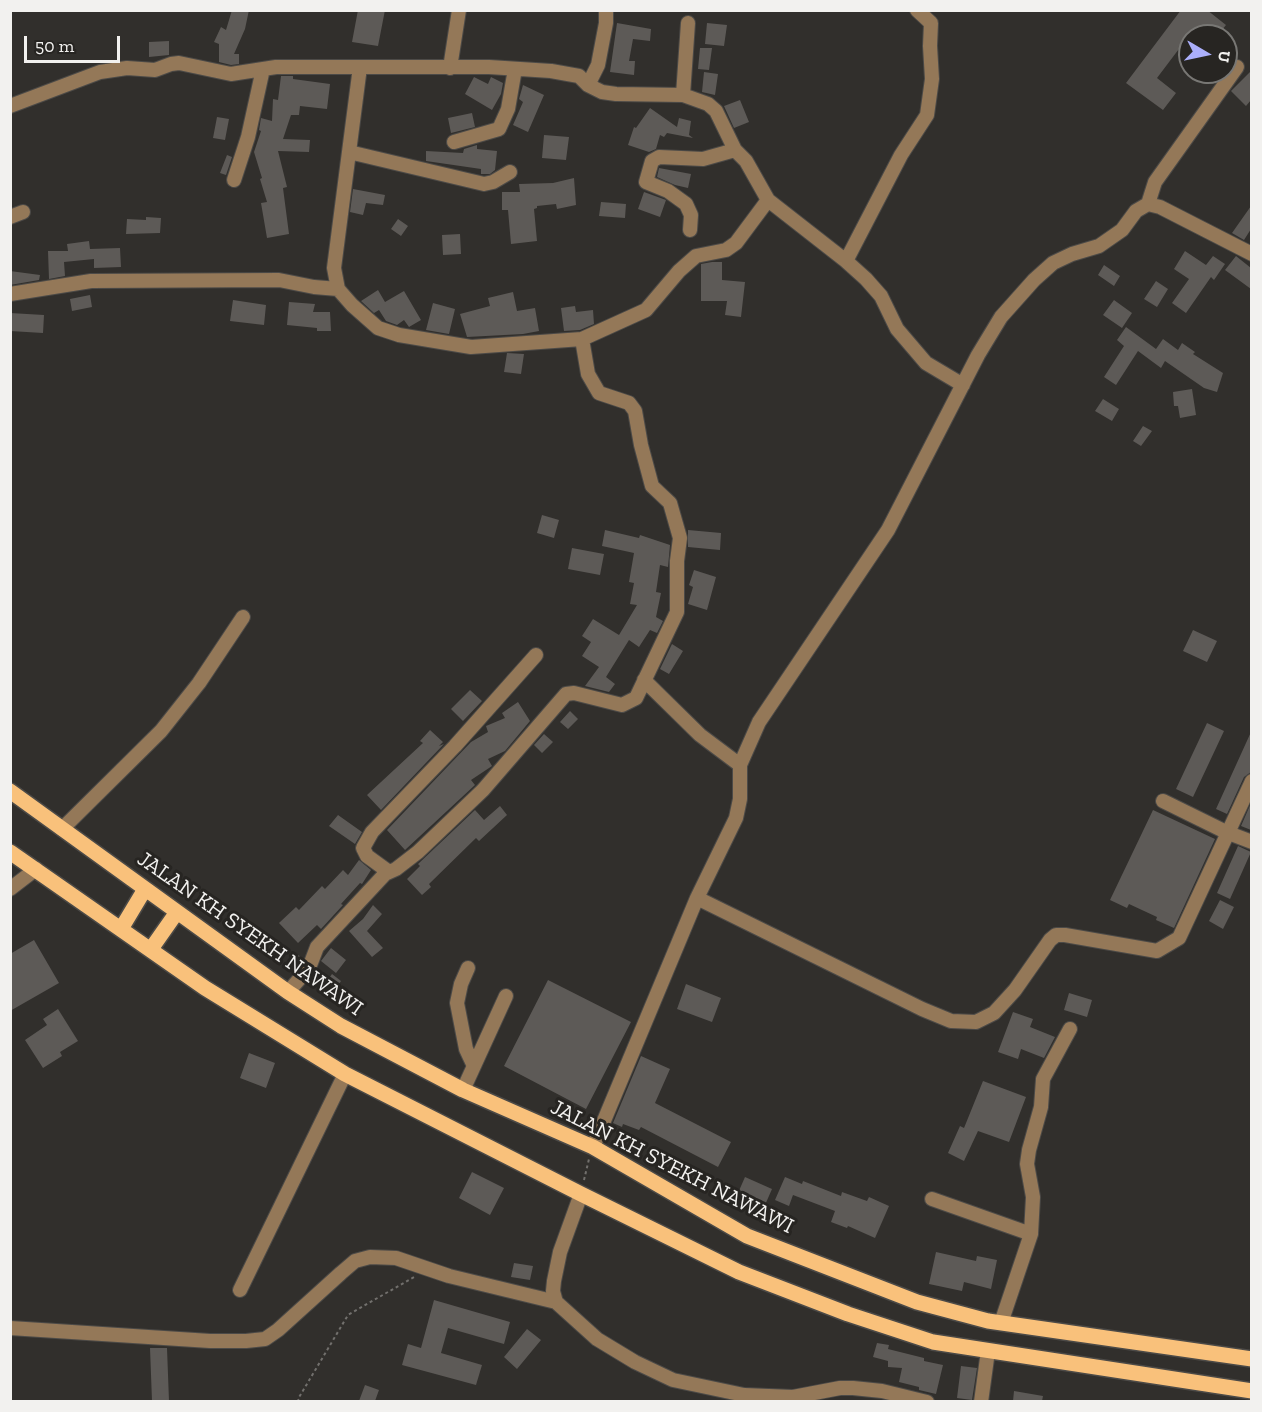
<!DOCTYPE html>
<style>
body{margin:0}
#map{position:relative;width:1262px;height:1412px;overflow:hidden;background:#312f2c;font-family:"Zilla Slab",serif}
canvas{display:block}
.frame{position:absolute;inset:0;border:12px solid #f2f1ef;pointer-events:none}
.north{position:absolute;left:1178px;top:24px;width:60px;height:60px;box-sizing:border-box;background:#272522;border:2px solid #787774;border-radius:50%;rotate:99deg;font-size:16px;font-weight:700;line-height:24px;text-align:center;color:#f2f1ef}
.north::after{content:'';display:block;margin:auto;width:21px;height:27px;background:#abaffb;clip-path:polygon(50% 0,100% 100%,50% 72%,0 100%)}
.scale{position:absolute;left:24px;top:36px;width:96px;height:27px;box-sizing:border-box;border:3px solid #f2f1ef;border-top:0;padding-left:8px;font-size:18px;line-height:21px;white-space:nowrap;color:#f2f1ef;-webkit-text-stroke:4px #272522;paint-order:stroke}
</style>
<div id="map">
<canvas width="1262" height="1412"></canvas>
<div class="frame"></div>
<div class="north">U</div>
<div class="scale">50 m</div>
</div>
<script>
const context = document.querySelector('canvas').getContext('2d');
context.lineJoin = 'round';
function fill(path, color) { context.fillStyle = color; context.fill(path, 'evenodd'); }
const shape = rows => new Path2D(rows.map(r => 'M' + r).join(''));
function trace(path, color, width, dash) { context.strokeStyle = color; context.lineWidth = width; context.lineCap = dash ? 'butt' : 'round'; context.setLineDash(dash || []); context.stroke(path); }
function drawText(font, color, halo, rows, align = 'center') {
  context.font = font + ' "Zilla Slab",serif'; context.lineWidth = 6; context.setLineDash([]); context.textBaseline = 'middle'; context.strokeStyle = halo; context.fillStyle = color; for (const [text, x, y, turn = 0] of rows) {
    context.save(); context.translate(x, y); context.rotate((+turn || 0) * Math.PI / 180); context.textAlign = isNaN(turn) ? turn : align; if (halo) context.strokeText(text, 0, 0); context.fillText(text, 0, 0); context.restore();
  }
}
const building = shape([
 [232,10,249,10,245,29,234,54,239,54,239,64,231,65,219,62,219,44,214,42,221,27,226,30],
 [358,10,385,10,378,46,352,42],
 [1181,10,1207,10,1226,25,1217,36,1204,36,1194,29,1157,78,1176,93,1163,110,1126,83],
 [617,23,651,29,650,41,633,39,629,61,635,61,634,75,610,72],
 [707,23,727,25,724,46,705,44],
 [169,41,169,55,149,57,149,42],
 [700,48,712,48,709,70,698,69],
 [1251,71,1251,100,1246,106,1231,91],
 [704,72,718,74,715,95,702,92],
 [281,76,293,76,293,79,330,84,327,109,300,106,299,115,291,115,283,139,310,140,309,152,278,151,287,187,283,188,289,234,267,238,261,203,267,202,260,179,262,178,254,152,261,131,259,130,261,118,272,121,273,99,278,100],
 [474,77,488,84,491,77,503,83,501,94,492,110,465,94],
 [523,85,544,95,528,132,513,125,523,102,519,99],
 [740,100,749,122,734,128,724,106],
 [650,108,677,127,679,118,691,121,689,135,693,138,667,133,664,137,660,135,656,149,649,152,628,145,634,127,636,128],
 [472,113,475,127,451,133,448,118],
 [217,117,229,119,225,140,213,138],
 [544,135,569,137,566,160,542,158],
 [477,145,477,149,497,151,495,170,490,174,481,174,481,169,426,161,426,151,463,153,464,149],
 [227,155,232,157,226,175,220,173],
 [659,168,691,174,688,188,675,185,657,177],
 [574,178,576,205,557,209,556,204,537,206,537,208,534,209,537,241,511,244,508,210,502,210,502,192,520,192,519,184,553,183],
 [353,189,385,195,383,205,366,203,363,215,350,212],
 [644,192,666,200,660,217,638,209],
 [601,202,626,204,625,218,599,216],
 [1251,206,1251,229,1244,240,1232,233],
 [146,217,161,218,160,233,126,234,127,219,146,220],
 [398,219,408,226,401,236,391,229],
 [460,234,461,254,443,255,442,235],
 [89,241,90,249,120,248,121,267,94,268,94,259,64,262,65,276,49,279,48,251,68,251,67,244],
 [1185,251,1206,265,1213,256,1225,264,1214,280,1211,277,1186,313,1172,303,1189,279,1174,269],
 [1236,256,1251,268,1251,289,1225,270],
 [712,262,722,262,722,280,745,282,741,317,725,315,727,301,701,301,701,264],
 [1104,265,1120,276,1114,286,1098,275],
 [10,271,40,275,39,280,10,285],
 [1156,281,1168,289,1157,307,1144,299],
 [378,290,385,302,404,291,421,320,409,327,404,320,397,325,386,321,379,310,374,313,361,301],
 [513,292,517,311,535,308,539,331,523,334,467,337,460,314,490,306,488,298],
 [90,295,92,307,72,311,70,299],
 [233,300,266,305,264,325,230,321],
 [1114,300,1132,313,1122,328,1103,315],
 [289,302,315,304,313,312,330,312,331,331,317,331,317,328,287,325],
 [433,303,455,309,449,334,426,330],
 [575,306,576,312,593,310,594,324,580,330,564,331,561,308],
 [10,313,44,315,43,333,10,331],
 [1126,327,1156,349,1163,339,1178,350,1182,343,1195,352,1193,354,1223,373,1217,392,1204,388,1165,361,1161,368,1138,351,1116,385,1104,377,1124,346,1117,340],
 [507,353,524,354,521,374,504,372],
 [1192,389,1196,415,1180,418,1178,406,1174,406,1173,392],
 [1103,399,1119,409,1112,421,1095,411],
 [1143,426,1152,431,1141,446,1133,441],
 [542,515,559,520,554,538,537,533],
 [605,530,639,538,640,535,670,545,668,567,660,565,656,592,661,593,656,617,663,621,657,633,650,630,639,647,629,640,606,677,615,684,609,692,585,686,599,667,582,656,591,642,582,636,593,619,619,635,637,605,630,604,634,583,629,582,634,553,602,546],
 [688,530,721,533,720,550,688,547],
 [572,548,604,554,600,575,568,569],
 [694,570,716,577,707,610,688,604,693,587,689,585],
 [1193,630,1217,641,1207,662,1183,651],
 [672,644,683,651,669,674,660,669],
 [470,690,482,701,463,721,451,709],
 [518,702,530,721,505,751,488,759,492,766,471,780,475,785,405,850,387,830,471,742,488,732,486,726,505,718,502,713],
 [570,711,578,719,568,729,560,722],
 [1207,723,1224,731,1193,797,1176,789],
 [430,730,443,742,439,746,444,744,381,810,367,795,423,743,420,741],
 [1251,732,1251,772,1244,777,1227,814,1216,809],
 [544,734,553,742,542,753,534,745],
 [1251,803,1251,830,1241,826],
 [500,806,507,815,479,841,476,838,429,884,431,887,422,895,407,879,420,866,418,864,475,810,484,820],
 [1153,810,1215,839,1174,928,1156,920,1157,917,1129,904,1127,908,1110,900],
 [338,815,362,832,355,844,329,826],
 [1238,846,1251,852,1230,899,1217,893],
 [359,860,371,870,362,884,360,883,341,904,343,905,321,929,317,925,298,943,279,923,296,907,299,910,322,886,325,889,343,870,348,875],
 [1220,900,1234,907,1223,929,1209,921],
 [373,905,382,914,367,931,383,948,372,957,349,931,363,919],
 [34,940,59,983,10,1011,10,954],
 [331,948,346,960,336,973,321,961],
 [296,953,303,959,294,972,286,967],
 [332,974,341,981,330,998,320,991],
 [548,980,631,1022,586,1109,504,1066],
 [686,984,721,998,712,1022,677,1009],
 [1069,993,1092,1000,1087,1017,1064,1010],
 [58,1009,78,1041,60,1052,62,1056,43,1068,25,1040,47,1025,43,1019],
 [1013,1012,1033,1019,1030,1027,1055,1037,1044,1058,1021,1049,1018,1059,998,1052],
 [249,1053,275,1063,266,1088,240,1078],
 [641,1056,670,1069,655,1103,731,1142,718,1167,641,1127,639,1130,623,1124,622,1127,613,1123],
 [983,1081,1026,1097,1009,1142,978,1131,964,1161,948,1153,960,1126,964,1128],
 [472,1172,504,1188,490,1215,459,1198],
 [745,1177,772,1189,765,1205,738,1193],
 [785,1177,802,1184,803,1181,841,1196,842,1192,867,1201,869,1197,889,1206,875,1238,848,1226,847,1228,831,1222,835,1211,793,1195,789,1206,775,1200],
 [936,1252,976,1261,977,1256,997,1260,991,1289,964,1282,962,1291,929,1284],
 [514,1263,533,1266,530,1280,511,1277],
 [434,1300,510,1322,504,1344,448,1328,441,1353,482,1365,476,1385,402,1365,408,1344,421,1348],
 [527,1329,541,1340,517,1369,504,1357],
 [877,1343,889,1345,888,1349,924,1358,924,1361,943,1365,936,1394,919,1390,919,1387,899,1382,902,1368,888,1367,888,1361,873,1357],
 [150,1348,167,1348,169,1401,152,1401],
 [961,1366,977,1368,972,1400,957,1398],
 [365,1385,379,1390,375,1401,359,1401],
 [1014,1391,1043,1396,1042,1401,1013,1401]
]);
const path = shape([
 [584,1180,589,1159],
 [299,1402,298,1399,348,1315,414,1277]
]);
const minor = shape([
 [360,67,334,268,338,289,352,305,378,328,399,335,471,347,582,339,646,310,679,271,696,256,726,250,736,243,768,200],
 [450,68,459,10],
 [588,85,598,65,606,23,606,10],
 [683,95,688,23],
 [10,106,100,72,127,68,155,70,171,64,179,63,231,74,276,67,489,67,551,71,579,76,588,85,602,92,616,94,683,95,708,104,716,111,735,150,746,161,768,200,846,261,866,279,881,296,897,329,926,363,963,385],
 [454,142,499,129,508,109,515,69],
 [349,152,484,184,493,182,510,172],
 [234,180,248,137,263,69],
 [1148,204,1155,182,1237,67],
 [10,217,23,212],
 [690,230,691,215,686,204,668,191,646,182,652,161,659,157,703,159,735,150],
 [846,261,901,155,927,115,932,79,930,46,931,23,917,10],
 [10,294,91,281,279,280,314,287,338,289],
 [644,680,700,735,740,765],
 [1163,801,1226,832,1252,842],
 [62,829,161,731,199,683,243,617],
 [389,872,367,856,363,848,372,832,455,746,536,655],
 [10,889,36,869],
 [697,898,922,1009,951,1021,976,1022,994,1013,1015,990,1050,940,1056,935,1065,935,1157,951,1179,938,1252,781],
 [468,968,461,984,457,1003,466,1049,474,1066],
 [288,992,309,968,317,947,385,874,396,869,418,852,483,790,566,694,574,693,622,705,636,698,677,612,677,561,680,538,670,503,652,486,641,445,635,411,629,403,599,393,588,374,582,339],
 [463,1090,506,996],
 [593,1147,697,898,736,818,740,799,740,765,759,722,888,530,978,355,1001,317,1034,280,1053,263,1072,254,1099,246,1122,230,1136,211,1148,204,1160,207,1252,254],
 [581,1194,560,1252,554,1281,553,1291,556,1302,597,1339,635,1362,673,1380,744,1395,793,1397,840,1388,853,1388,882,1391,927,1402],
 [932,1199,1031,1234],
 [240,1290,345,1074],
 [1001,1323,1031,1234,1033,1197,1027,1164,1029,1150,1041,1107,1043,1079,1070,1029],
 [10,1328,210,1341,246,1341,265,1339,278,1330,341,1273,355,1261,370,1257,396,1258,449,1276,556,1302],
 [981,1402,988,1351]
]);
const major = shape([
 [10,791,288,992,341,1026,463,1090,593,1147,747,1236,917,1302,988,1321,1252,1359],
 [10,852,205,988,345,1074,581,1194,739,1272,848,1314,933,1342,1252,1391],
 [121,929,145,889],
 [151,949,177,912]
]);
const streetNames = [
 ["JALAN KH SYEKH NAWAWI",250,934,35],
 ["JALAN KH SYEKH NAWAWI",672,1167,27]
];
fill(building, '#5d5a57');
trace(minor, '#4c4a47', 16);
trace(major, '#4c4a47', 18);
trace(path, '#72706d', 2, [3, 3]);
trace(minor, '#947858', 14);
trace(major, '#f9c17b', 15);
drawText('22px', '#f2f1ef', '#272522', streetNames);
</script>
